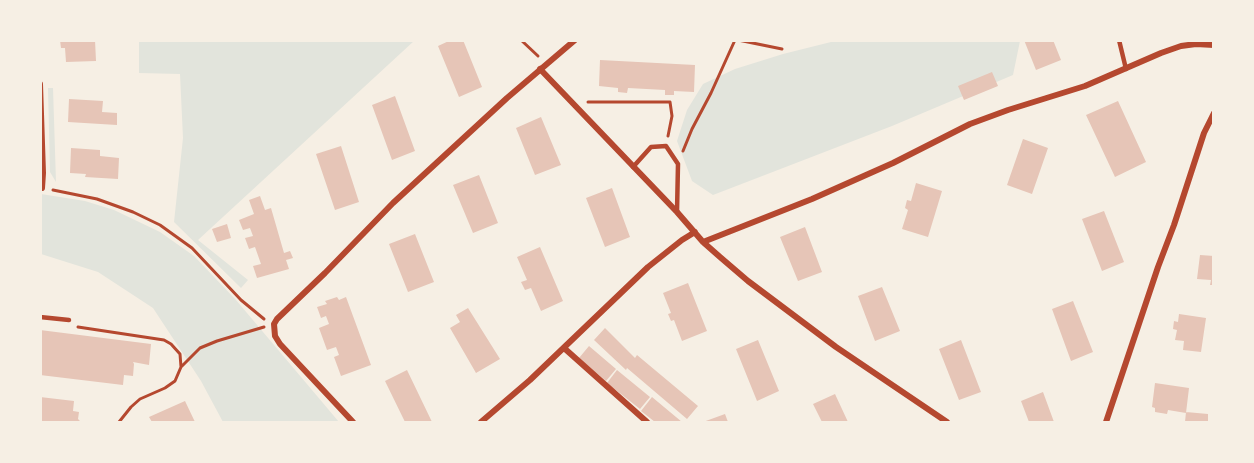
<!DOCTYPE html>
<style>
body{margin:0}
#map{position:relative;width:1254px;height:463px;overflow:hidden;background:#f6efe4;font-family:"IBM Plex Sans",sans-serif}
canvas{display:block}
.frame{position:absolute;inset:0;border:42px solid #f6efe4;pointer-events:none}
</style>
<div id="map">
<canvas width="1254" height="463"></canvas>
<div class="frame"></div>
</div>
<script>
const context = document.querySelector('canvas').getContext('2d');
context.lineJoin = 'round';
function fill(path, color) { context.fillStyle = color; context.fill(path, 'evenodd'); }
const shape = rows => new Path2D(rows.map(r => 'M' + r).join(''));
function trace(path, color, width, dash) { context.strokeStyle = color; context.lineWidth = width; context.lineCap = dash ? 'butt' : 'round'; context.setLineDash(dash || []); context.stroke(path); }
const green = shape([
 [139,41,139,40,414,41,198,240,248,280,241,288,174,222,183,138,180,74,139,73],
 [835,41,1020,41,1013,75,892,126,713,195,692,181,677,141,687,110,703,84,735,69,783,54],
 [48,88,53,88,56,182,50,172],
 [41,194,85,201,114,210,160,232,194,256,236,300,339,422,223,422,201,381,153,308,98,272,41,254]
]);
const building = shape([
 [60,40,95,40,96,61,66,62,65,48,61,48],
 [451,40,463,40,482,87,459,97,438,46],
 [1024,40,1053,40,1061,60,1036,70],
 [600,60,695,65,694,92,674,91,674,95,665,95,665,90,628,88,627,93,618,92,618,88,599,86],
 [992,72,998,86,964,100,958,86],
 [395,96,415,151,392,160,372,105],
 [69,99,103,101,102,112,117,113,117,125,68,122],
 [1118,101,1146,162,1115,177,1086,115],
 [541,117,561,165,535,175,516,128],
 [1023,139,1048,148,1032,194,1007,185],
 [341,146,359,202,335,210,316,154],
 [71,148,100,150,100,156,119,158,118,179,85,177,86,174,70,173],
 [479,175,498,223,473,233,453,185],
 [916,183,942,191,928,237,902,229,908,210,905,208,907,200,911,201],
 [612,188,630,237,605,247,586,198],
 [260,196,265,210,271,208,284,253,290,251,293,258,286,260,289,269,257,278,253,266,261,264,255,247,249,249,245,238,253,236,250,228,243,230,239,220,254,214,249,200],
 [1104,211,1124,262,1102,271,1082,219],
 [227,224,231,238,217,242,212,229],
 [805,227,822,272,798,281,780,237],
 [415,234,434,282,408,292,389,244],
 [540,247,563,301,541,311,531,288,525,290,521,282,527,280,517,257],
 [1200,255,1214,256,1214,285,1210,285,1211,280,1197,279],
 [688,283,707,331,682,341,674,320,671,321,668,314,671,313,663,293],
 [882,287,900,331,875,341,858,296],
 [337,297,339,300,346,297,371,365,341,376,334,357,339,355,336,347,327,350,319,328,329,324,326,316,321,318,317,307,327,304,325,301],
 [1073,301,1093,352,1071,361,1052,309],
 [468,308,500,359,476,373,450,328,460,322,456,315],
 [1179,314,1206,318,1201,352,1183,350,1184,341,1175,340,1177,330,1173,329,1174,321,1178,322],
 [605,328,635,358,637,355,698,406,687,419,627,368,626,370,594,340],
 [40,330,151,344,149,365,133,362,134,364,133,376,124,375,123,385,40,375],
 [758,340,779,391,757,401,736,349],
 [961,340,981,392,959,400,939,349],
 [589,346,616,369,606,381,579,358],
 [407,370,432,422,405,422,385,381],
 [617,370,650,397,640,409,607,383],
 [1155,383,1189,388,1186,413,1168,410,1167,414,1155,412,1155,408,1152,407],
 [1043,392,1054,422,1029,422,1021,401],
 [835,394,848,422,822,422,813,404],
 [40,397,74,401,73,411,79,412,78,419,81,422,40,422],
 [652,397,682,422,655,422,641,411],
 [185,401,195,422,152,422,149,417],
 [1186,412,1208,414,1208,422,1185,422],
 [725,414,728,422,703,422]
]);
const path = shape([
 [521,40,538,56],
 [738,40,782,49],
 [588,102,670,102,672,116,668,136],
 [683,151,692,129,711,93,735,40],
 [53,190,97,199,133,212,160,225,192,248,241,300,264,319],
 [78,327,164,340,171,344,180,354,181,367,175,381,165,388,140,399,131,407,119,422],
 [182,366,200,348,217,341,264,327]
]);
const service = shape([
 [1119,40,1126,69],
 [633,167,651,147,666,146,678,164,677,212],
 [40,317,69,320]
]);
const minor = shape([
 [540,69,677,212,703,242,720,257,748,281,836,347,947,422],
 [40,84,43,173,42,188,40,188],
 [703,242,812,199,893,163,970,124,1008,110,1085,86,1161,53,1181,46,1196,44,1214,45],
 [564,348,647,422],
 [353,422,280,344,275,336,274,324,277,319,325,273,393,203,507,98,575,40],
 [481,422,530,380,648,267,682,240,695,232],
 [1106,422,1158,267,1174,225,1204,133,1214,113]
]);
fill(green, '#e2e4dc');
fill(building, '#e6c5b7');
trace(path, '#b5482f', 3);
trace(service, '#b5482f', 4.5);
trace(minor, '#b5482f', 6);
</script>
